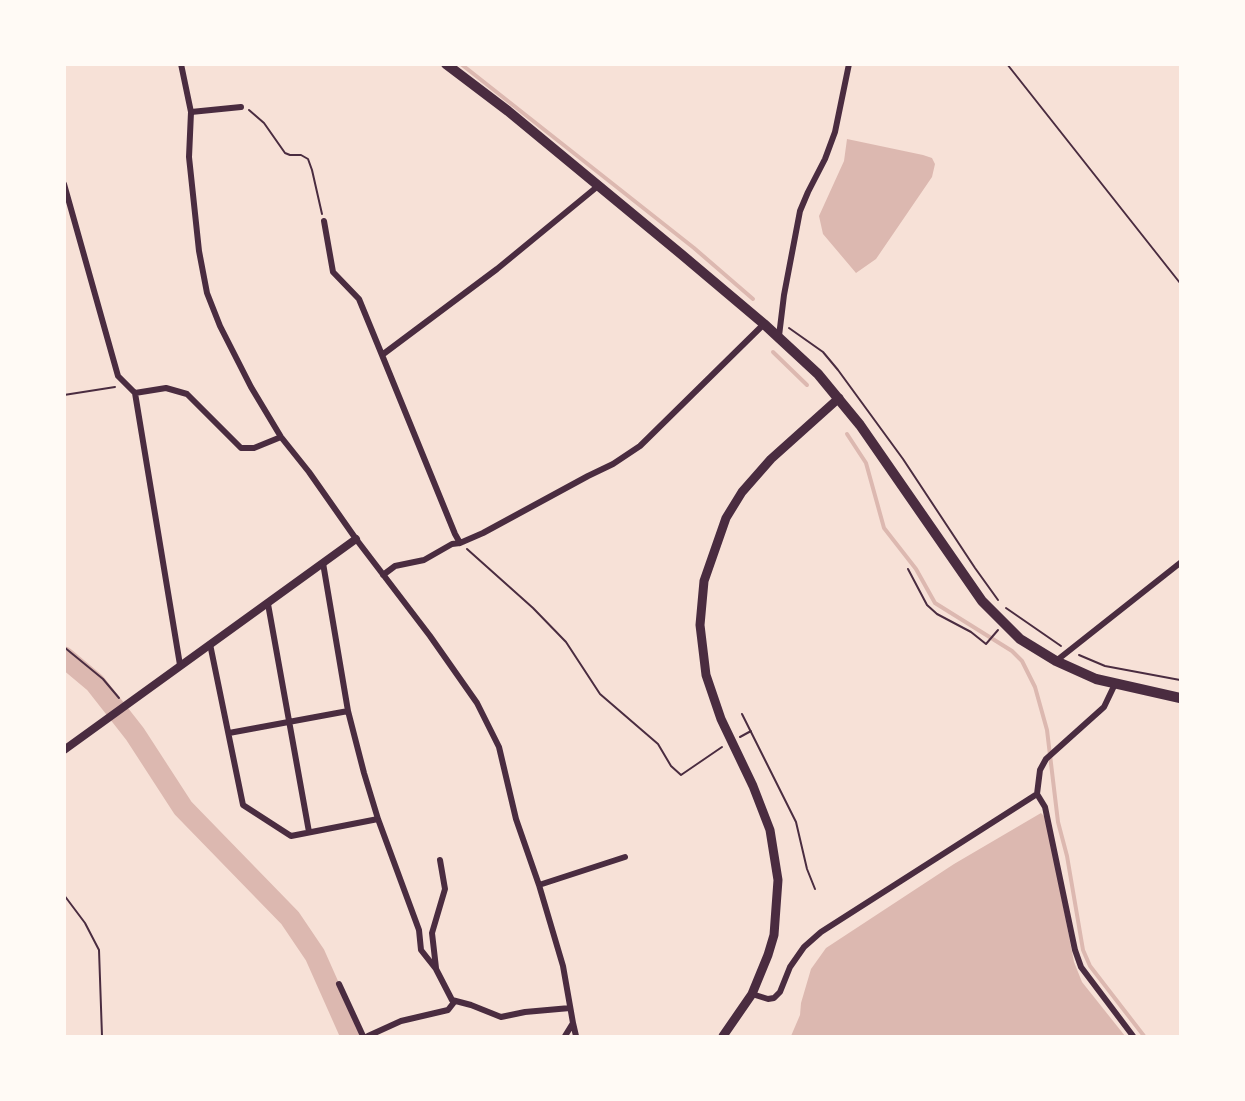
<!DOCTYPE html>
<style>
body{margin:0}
#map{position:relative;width:1245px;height:1101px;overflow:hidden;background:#f7e1d7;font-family:"Sofia Sans Condensed",sans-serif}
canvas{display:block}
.frame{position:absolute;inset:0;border:66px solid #fffaf5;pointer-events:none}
</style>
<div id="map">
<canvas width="1245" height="1101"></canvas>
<div class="frame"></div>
</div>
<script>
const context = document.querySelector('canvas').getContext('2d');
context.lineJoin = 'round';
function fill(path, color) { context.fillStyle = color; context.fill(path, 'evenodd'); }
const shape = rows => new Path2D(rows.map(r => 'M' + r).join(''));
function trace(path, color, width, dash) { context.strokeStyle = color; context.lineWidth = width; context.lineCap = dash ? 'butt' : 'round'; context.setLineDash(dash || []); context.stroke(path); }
const water = shape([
 [847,139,923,155,932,158,935,164,932,177,876,259,856,273,823,234,819,216,844,161],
 [1041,813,1046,818,1074,962,1082,982,1125,1036,791,1036,800,1015,801,1003,811,969,826,948,954,864]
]);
const stream = shape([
 [461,64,694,248,753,299],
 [773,352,807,385],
 [847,434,866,463,884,528,916,569,935,603,1012,651,1022,661,1035,687,1047,730,1058,822,1067,856,1083,950,1090,966,1144,1036]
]);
const river = shape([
 [64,657,95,683,135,734,183,808,290,918,315,955,351,1036]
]);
const path = shape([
 [1007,64,1180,283],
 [249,110,264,123,285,153,290,155,301,155,308,159,312,170,322,214],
 [789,328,823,352,838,370,903,459,975,568,998,600],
 [64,395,115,387],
 [467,549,533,608,566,642,600,694,658,744,671,766,681,775,722,747],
 [908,569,927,605,937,614,971,632,986,644,998,630],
 [1006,608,1061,646],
 [64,647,103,679,119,698],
 [1079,655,1105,666,1180,680],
 [742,714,796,822,807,869,815,889],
 [740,737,751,731],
 [64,895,85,923,99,950,102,1036]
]);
const minor = shape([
 [181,64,191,112,189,157,199,251,207,293,220,326,251,387,281,437,309,472,356,539,430,636,477,703,499,747,516,819,539,885,563,966,573,1023,565,1036],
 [191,112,241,107],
 [64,184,118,376,135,393,180,665],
 [324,221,333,272,359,299,382,355],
 [779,336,784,295,800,211,808,192,825,159,835,132,849,64],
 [135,393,166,388,187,394,241,448,254,448,281,437],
 [460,543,455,534,382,355,497,269,598,186],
 [323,563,348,711,364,773,378,819,419,930,421,950,436,969,452,1000,471,1005,501,1017,525,1012,570,1008],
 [383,575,395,566,424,560,452,544,460,543,483,533,588,476,613,464,640,446,764,324],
 [268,604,309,832],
 [210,644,243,805,291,836,378,819],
 [1056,661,1180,563],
 [1115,684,1104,707,1046,759,1040,770,1037,794,1045,807,1075,950,1081,967,1133,1036],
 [229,733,348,711],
 [539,885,625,857],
 [436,968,432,933,445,889,440,860],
 [339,984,363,1036],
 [752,994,768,999,774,998,780,992,790,967,804,947,821,932,1037,794],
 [573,1023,576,1036],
 [368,1036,401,1021,448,1010,455,1001]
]);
const tertiary = shape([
 [64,750,356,539]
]);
const secondary = shape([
 [723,1036,752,994,768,955,774,935,778,880,770,830,753,786,721,719,706,675,700,625,704,581,726,518,742,492,771,459,839,398]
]);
const primary = shape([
 [446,64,508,111,681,254,764,324,818,374,860,425,982,601,1020,639,1056,661,1096,679,1180,698]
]);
fill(water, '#dcb8b0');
trace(stream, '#dcb8b0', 4);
trace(river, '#dcb8b0', 21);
trace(path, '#4a2c40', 2);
trace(minor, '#4a2c40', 6);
trace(tertiary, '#4a2c40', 8);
trace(secondary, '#4a2c40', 9);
trace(primary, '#4a2c40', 10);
</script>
